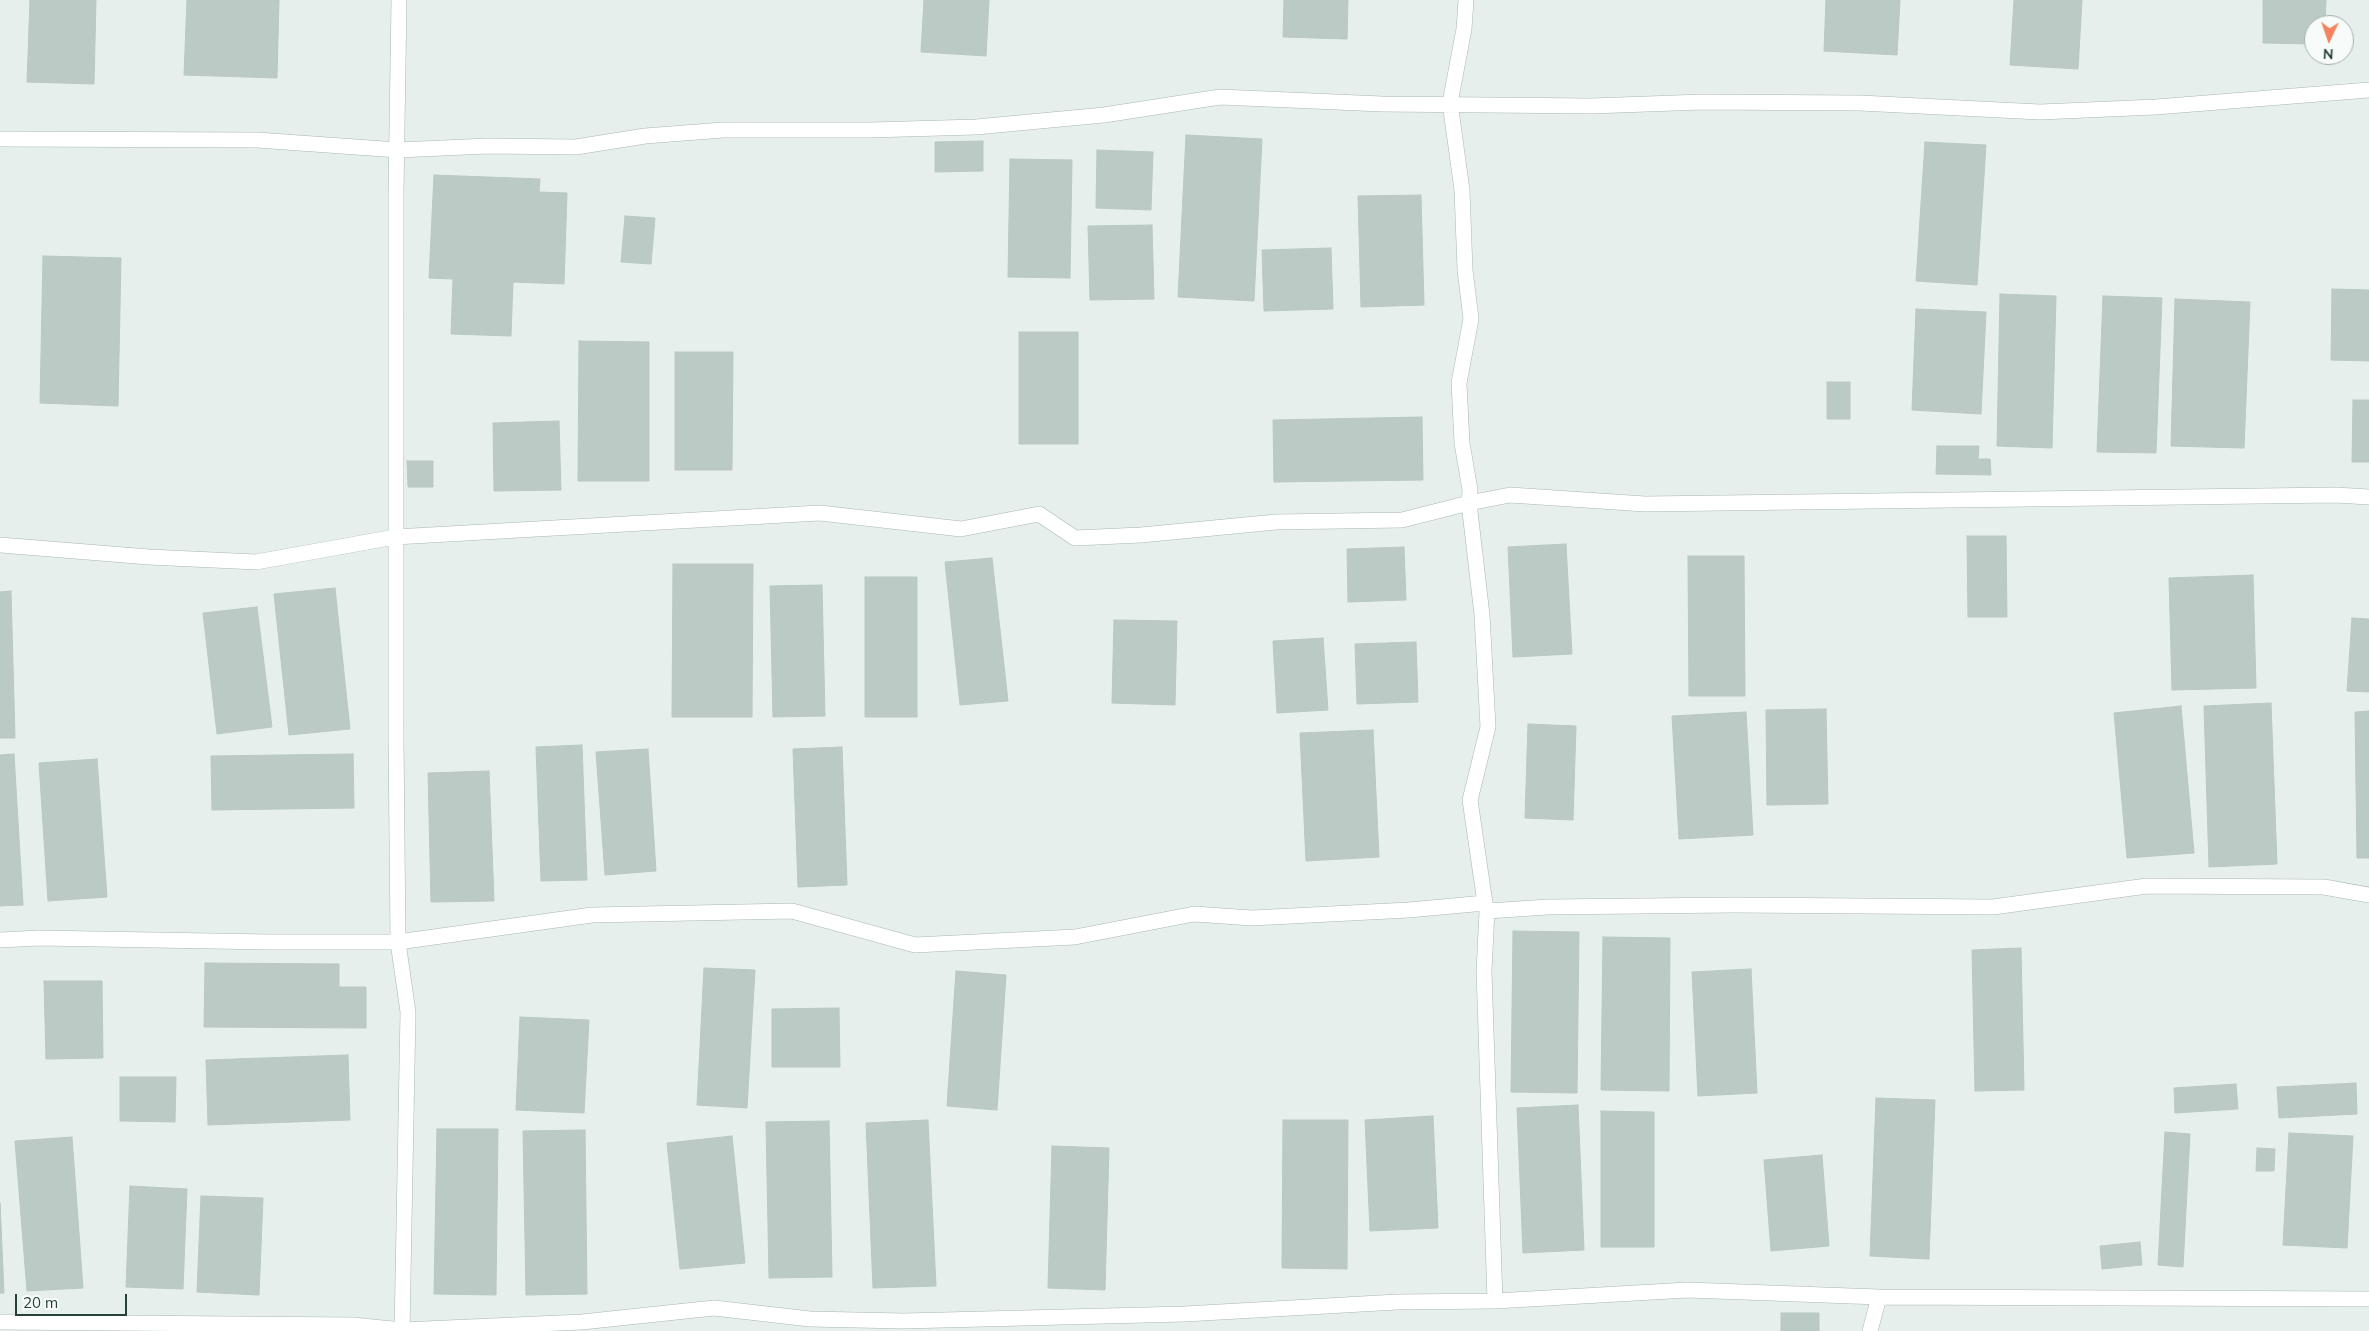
<!DOCTYPE html>
<style>
body{margin:0}
#map{position:relative;width:2369px;height:1331px;overflow:hidden;background:#e6efeb;font-family:Mulish,sans-serif}
canvas{display:block}
.north{position:absolute;left:2304px;top:15px;width:50px;height:50px;box-sizing:border-box;background:#f7fbf9;border:1px solid #a3b1ad;border-radius:50%;rotate:183deg;font-size:14px;font-weight:700;line-height:20px;text-align:center;color:#24423a}
.north::after{content:'';display:block;margin:auto;width:18px;height:22px;background:#f4845f;clip-path:polygon(50% 0,100% 100%,50% 72%,0 100%)}
.scale{position:absolute;left:15px;top:1294px;width:112px;height:22px;box-sizing:border-box;border:2px solid #24423a;border-top:0;padding-left:6px;font-size:15px;line-height:18px;white-space:nowrap;color:#24423a;-webkit-text-stroke:4px #f7fbf9;paint-order:stroke}
</style>
<div id="map">
<canvas width="2369" height="1331"></canvas>
<div class="north">N</div>
<div class="scale">20 m</div>
</div>
<script>
const context = document.querySelector('canvas').getContext('2d');
context.lineJoin = 'round';
function fill(path, color) { context.fillStyle = color; context.fill(path, 'evenodd'); }
const shape = rows => new Path2D(rows.map(r => 'M' + r).join(''));
function trace(path, color, width, dash) { context.strokeStyle = color; context.lineWidth = width; context.lineCap = dash ? 'butt' : 'round'; context.setLineDash(dash || []); context.stroke(path); }
const building = shape([
 [30,0,96,0,94,84,27,82,30,0],
 [187,0,279,0,277,78,184,75,187,0],
 [924,0,989,0,986,56,921,52,924,0],
 [1284,0,1348,0,1347,39,1283,37,1284,0],
 [1826,0,1900,0,1897,55,1824,51,1826,0],
 [2014,0,2082,0,2078,69,2010,65,2014,0],
 [2263,0,2326,0,2325,25,2314,25,2314,44,2263,43,2263,0],
 [1186,135,1262,139,1254,301,1178,297,1186,135],
 [983,141,983,171,935,172,935,142,983,141],
 [1925,142,1986,145,1977,285,1916,281,1925,142],
 [1097,150,1153,152,1151,210,1096,208,1097,150],
 [1010,159,1072,160,1070,278,1008,277,1010,159],
 [434,175,540,179,539,192,567,193,564,284,513,282,511,336,451,334,453,279,429,278,434,175],
 [1421,195,1424,305,1361,307,1358,196,1421,195],
 [625,216,655,218,651,264,621,262,625,216],
 [1152,225,1154,299,1090,300,1088,226,1152,225],
 [1331,248,1333,309,1264,311,1262,250,1331,248],
 [43,256,121,258,118,406,40,403,43,256],
 [2332,289,2369,290,2369,361,2331,360,2332,289],
 [2000,294,2056,296,2052,448,1997,446,2000,294],
 [2103,296,2162,298,2156,453,2097,452,2103,296],
 [2175,299,2250,302,2244,448,2171,446,2175,299],
 [1916,309,1986,312,1981,414,1912,410,1916,309],
 [1019,332,1078,332,1078,444,1019,444,1019,332],
 [579,341,649,342,649,481,578,481,579,341],
 [675,352,733,352,732,470,675,470,675,352],
 [1827,382,1850,382,1850,419,1827,419,1827,382],
 [2353,400,2369,400,2369,462,2352,462,2353,400],
 [1422,417,1423,480,1274,482,1273,420,1422,417],
 [559,421,561,490,494,491,493,423,559,421],
 [1937,446,1979,446,1978,459,1990,459,1991,475,1936,474,1937,446],
 [407,461,433,461,433,487,408,487,407,461],
 [1967,536,2006,536,2007,617,1968,617,1967,536],
 [1566,544,1572,654,1513,657,1508,547,1566,544],
 [1404,547,1406,600,1348,602,1347,549,1404,547],
 [1688,556,1744,556,1745,696,1689,696,1688,556],
 [992,558,1008,701,960,705,945,562,992,558],
 [673,564,753,564,752,717,672,717,673,564],
 [2253,575,2256,688,2172,690,2169,578,2253,575],
 [865,577,917,577,917,717,865,717,865,577],
 [822,585,825,716,773,717,770,586,822,585],
 [335,588,350,729,289,735,274,594,335,588],
 [11,591,15,738,0,738,0,592,11,591],
 [257,607,272,727,217,734,203,613,257,607],
 [2352,618,2369,619,2369,692,2347,691,2352,618],
 [1114,620,1177,621,1175,705,1112,703,1114,620],
 [1323,638,1328,710,1277,713,1273,641,1323,638],
 [1416,642,1418,702,1357,704,1355,644,1416,642],
 [2271,703,2277,864,2209,867,2204,706,2271,703],
 [2181,706,2194,853,2127,858,2114,713,2181,706],
 [1826,709,1828,804,1767,805,1766,710,1826,709],
 [2369,711,2369,858,2357,858,2355,712,2369,711],
 [1746,712,1753,835,1679,839,1672,716,1746,712],
 [1528,724,1576,726,1573,820,1525,818,1528,724],
 [1373,730,1379,857,1306,861,1300,733,1373,730],
 [582,745,587,880,541,881,536,747,582,745],
 [842,747,847,885,798,887,793,749,842,747],
 [648,749,656,871,605,875,596,752,648,749],
 [14,754,23,905,0,906,0,755,14,754],
 [353,754,354,808,212,810,211,756,353,754],
 [97,759,107,897,48,901,39,763,97,759],
 [489,771,494,901,431,902,428,773,489,771],
 [1513,931,1579,932,1577,1093,1511,1092,1513,931],
 [1603,937,1670,938,1669,1091,1601,1090,1603,937],
 [2021,948,2024,1090,1975,1091,1972,950,2021,948],
 [205,963,339,964,339,987,366,987,366,1028,204,1027,205,963],
 [704,968,755,970,747,1108,697,1105,704,968],
 [1751,969,1757,1093,1698,1096,1692,972,1751,969],
 [956,971,1006,975,997,1110,947,1106,956,971],
 [44,981,102,981,103,1058,46,1059,44,981],
 [839,1008,840,1067,772,1067,772,1009,839,1008],
 [520,1017,589,1020,584,1113,516,1110,520,1017],
 [348,1055,350,1120,208,1125,206,1060,348,1055],
 [120,1077,176,1077,175,1122,120,1121,120,1077],
 [2356,1083,2357,1114,2279,1118,2277,1087,2356,1083],
 [2236,1084,2238,1109,2175,1113,2174,1088,2236,1084],
 [1876,1098,1935,1100,1929,1259,1870,1256,1876,1098],
 [1578,1105,1584,1250,1523,1253,1517,1108,1578,1105],
 [1601,1111,1654,1112,1654,1247,1601,1247,1601,1111],
 [1433,1116,1438,1228,1370,1231,1365,1120,1433,1116],
 [928,1120,936,1286,873,1288,866,1123,928,1120],
 [1283,1120,1348,1120,1347,1269,1282,1268,1283,1120],
 [829,1121,832,1277,769,1278,766,1122,829,1121],
 [437,1129,498,1129,496,1295,434,1294,437,1129],
 [585,1130,587,1294,526,1295,523,1131,585,1130],
 [2165,1132,2190,1134,2183,1267,2158,1265,2165,1132],
 [2289,1133,2353,1136,2347,1248,2283,1245,2289,1133],
 [732,1136,745,1263,680,1269,667,1143,732,1136],
 [72,1137,83,1288,27,1291,15,1141,72,1137],
 [1052,1146,1109,1148,1105,1290,1048,1288,1052,1146],
 [2257,1148,2275,1149,2274,1171,2256,1171,2257,1148],
 [1822,1155,1829,1246,1771,1251,1764,1160,1822,1155],
 [130,1186,187,1189,183,1289,126,1287,130,1186],
 [201,1196,263,1198,259,1295,197,1292,201,1196],
 [0,1203,4,1293,0,1293,0,1203],
 [2140,1242,2142,1265,2102,1269,2100,1246,2140,1242],
 [1781,1313,1819,1313,1819,1331,1781,1331,1781,1313]
]);
const minor = shape([
 [399,0,396,192,396,739,398,942,408,1012,402,1331],
 [1466,0,1464,29,1450,103,1462,190,1465,270,1471,319,1459,383,1462,443,1470,490,1469,503,1482,615,1488,727,1470,800,1485,903],
 [0,139,257,140,398,150,488,146,576,147,645,136,723,130,871,130,976,127,1104,115,1220,97,1382,104,1592,106,1702,102,1860,103,2040,112,2156,107,2369,90],
 [0,545,149,557,256,562,395,537,820,513,961,529,1039,514,1075,538,1141,535,1276,522,1402,520,1469,503,1510,495,1645,504,2336,495,2369,497],
 [1487,911,1484,971,1495,1301],
 [0,940,39,938,270,942,398,942,592,915,792,911,915,945,1075,937,1194,914,1252,918,1409,910,1485,903,1487,911,1548,907,1734,905,1993,907,2147,886,2324,887,2369,895],
 [0,1322,353,1325,402,1330,582,1322,714,1308,810,1319,903,1321,1185,1314,1397,1302,1495,1301,1688,1290,1879,1297,2369,1299],
 [1870,1331,1879,1297]
]);
fill(building, '#bbcac4');
trace(building, '#b8c9c2', 1);
trace(minor, '#a8b8b2', 16);
trace(minor, '#fff', 15);
</script>
